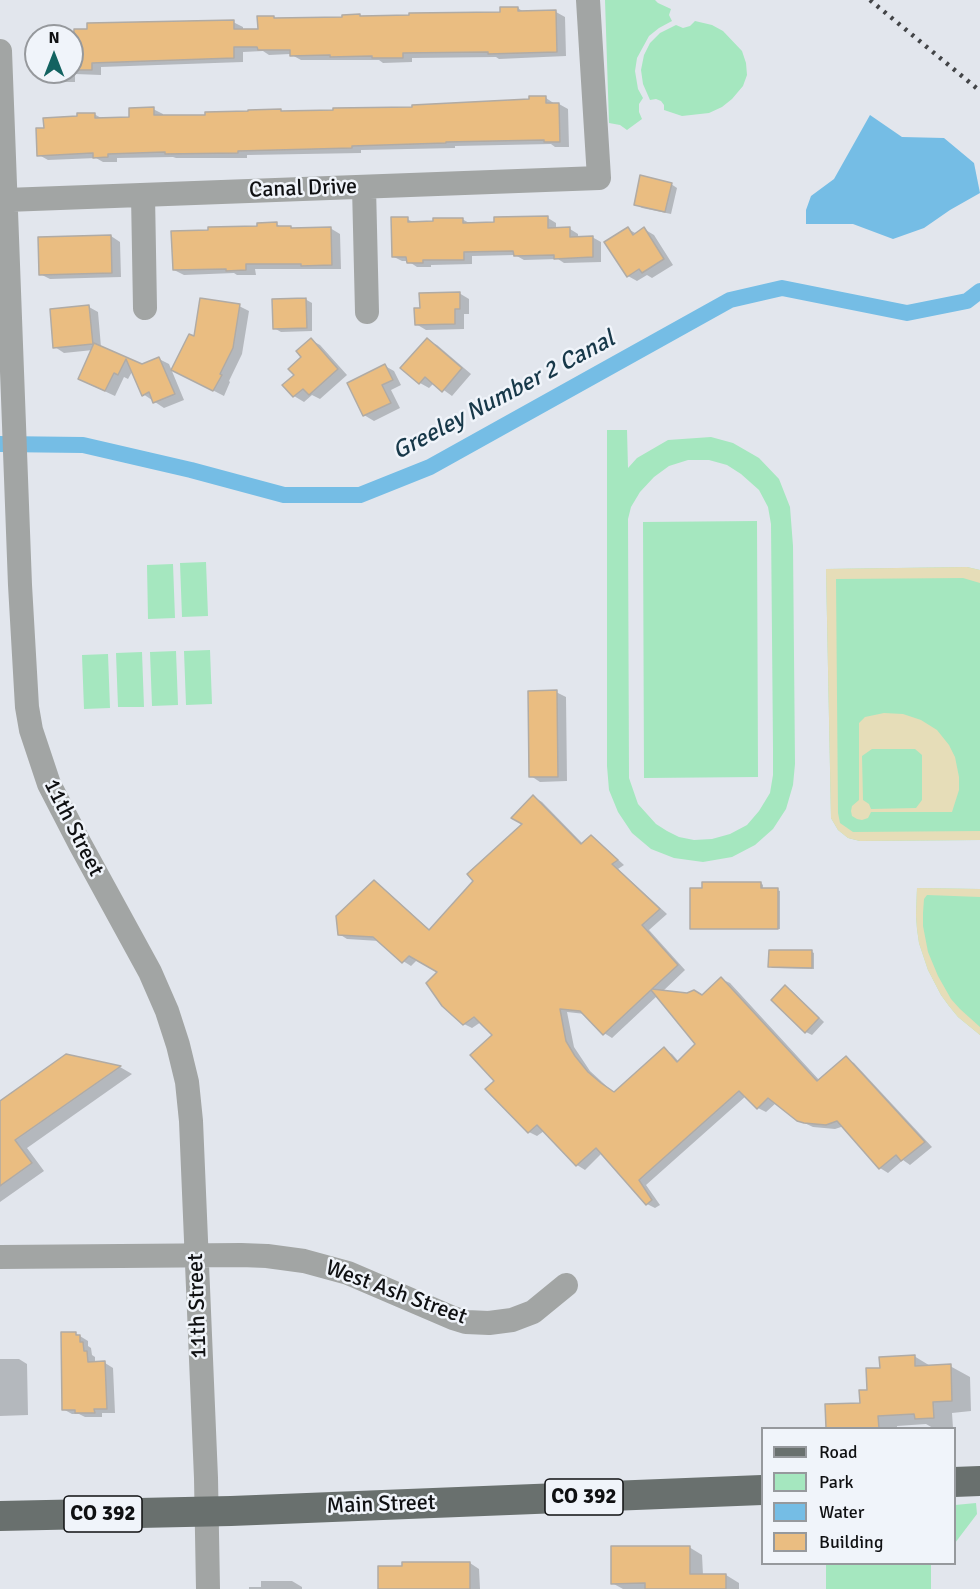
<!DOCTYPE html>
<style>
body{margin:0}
#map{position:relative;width:980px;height:1589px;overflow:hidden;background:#e2e6ed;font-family:Signika,sans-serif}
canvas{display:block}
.legend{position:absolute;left:761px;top:1427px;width:195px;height:138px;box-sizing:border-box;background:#f0f4fa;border:2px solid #96999d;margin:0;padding:8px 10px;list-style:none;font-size:18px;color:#0f1012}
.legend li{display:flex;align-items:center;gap:12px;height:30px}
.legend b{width:30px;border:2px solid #96999d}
.north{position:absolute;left:24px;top:24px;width:60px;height:60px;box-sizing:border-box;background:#f0f4fa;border:2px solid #96999d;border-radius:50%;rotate:0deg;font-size:16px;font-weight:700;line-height:24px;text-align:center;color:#0f1012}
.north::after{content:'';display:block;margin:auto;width:21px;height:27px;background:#136361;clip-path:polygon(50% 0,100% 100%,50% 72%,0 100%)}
</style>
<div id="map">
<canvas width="980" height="1589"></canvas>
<ul class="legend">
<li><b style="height:8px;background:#69706e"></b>Road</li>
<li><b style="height:16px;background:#a5e7bf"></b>Park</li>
<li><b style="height:16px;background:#75bde5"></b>Water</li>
<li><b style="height:16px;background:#eabd81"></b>Building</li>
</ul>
<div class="north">N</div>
</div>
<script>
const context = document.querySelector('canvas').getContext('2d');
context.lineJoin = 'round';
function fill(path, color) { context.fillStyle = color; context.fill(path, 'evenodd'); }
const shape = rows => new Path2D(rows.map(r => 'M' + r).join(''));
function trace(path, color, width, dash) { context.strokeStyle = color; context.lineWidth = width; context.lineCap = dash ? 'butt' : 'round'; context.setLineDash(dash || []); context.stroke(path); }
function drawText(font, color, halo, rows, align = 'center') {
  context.font = font + ' Signika,sans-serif'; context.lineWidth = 5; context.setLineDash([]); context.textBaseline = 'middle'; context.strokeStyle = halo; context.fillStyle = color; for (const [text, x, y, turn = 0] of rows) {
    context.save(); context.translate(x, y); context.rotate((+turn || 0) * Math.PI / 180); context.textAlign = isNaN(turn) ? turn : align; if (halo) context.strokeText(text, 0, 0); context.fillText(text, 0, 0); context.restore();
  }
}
const green = shape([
 [605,0,655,0,658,3,671,9,669,15,672,21,659,28,649,36,637,58,635,71,638,89,643,98,639,104,639,112,642,119,627,130,620,125,609,123],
 [695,21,712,25,723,31,742,51,746,63,747,75,743,86,732,99,722,107,709,113,682,116,664,110,664,105,661,101,656,99,650,100,643,84,641,70,644,55,650,43,660,33,676,25,683,28,690,26],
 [607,430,627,430,628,468,637,458,668,440,711,437,733,443,759,458,779,479,790,507,793,546,795,764,793,785,786,809,773,829,755,845,732,857,703,862,674,858,651,849,632,833,618,812,609,790,607,766],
 [688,460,709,460,727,465,741,474,759,490,768,507,771,524,773,749,773,775,770,793,759,811,747,825,730,834,712,839,694,840,679,837,667,831,656,824,638,804,629,778,628,519,631,507,640,492,654,477,669,466],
 [757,521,758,777,644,778,643,522],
 [206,562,208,616,182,617,180,563],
 [173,564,175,618,148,619,147,565],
 [967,567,980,570,980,840,860,841,848,838,838,830,831,818,826,569],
 [210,650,212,704,186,705,184,651],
 [176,651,178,705,152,706,150,652],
 [142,652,144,707,118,707,116,653],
 [108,654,110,708,84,709,82,655],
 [917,888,980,889,980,1035,958,1017,949,1006,941,995,928,970,919,943,917,929,916,915],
 [976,1503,977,1514,955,1543,955,1505],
 [826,1564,931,1564,931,1589,826,1589]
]);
const sand = shape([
 [967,567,980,570,980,583,963,578,836,579,838,813,840,823,853,832,980,831,980,840,860,841,848,838,838,830,831,818,826,569],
 [884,713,903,714,921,720,937,730,949,745,955,757,959,777,959,790,952,812,871,812,868,818,862,820,857,819,852,816,851,811,852,806,859,800,859,723,865,717],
 [872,749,915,749,922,755,922,800,916,808,871,809,869,804,863,800,862,756],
 [917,888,980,889,980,897,927,895,924,899,923,913,923,926,928,952,938,976,951,999,960,1009,980,1027,980,1035,958,1017,949,1006,941,995,928,970,919,943,917,929,916,915]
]);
const water = shape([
 [870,115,902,137,944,138,974,163,980,193,950,210,924,228,893,239,853,224,806,224,806,210,811,196,834,179]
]);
const shadow = shape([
 [518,8,525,13,556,12,565,17,566,56,499,59,496,57,412,58,412,62,383,63,379,60,301,60,290,54,269,55,263,51,243,52,243,62,101,67,101,75,75,74,75,82,59,82,49,77,49,72,72,72,72,36,36,36,36,63,32,61,32,33,76,33,233,22,243,27,243,30,259,30,274,17,278,20,343,19,359,16,363,18,502,13],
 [546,98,555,104,559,104,568,109,569,147,555,147,551,144,455,146,455,148,361,150,361,153,247,155,247,158,176,158,173,157,117,158,117,162,103,162,96,158,48,160,39,155,45,129,78,117,94,114,103,119,131,118,153,109,163,114,163,117,207,117,281,111,285,113,414,108,530,100],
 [671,184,677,188,671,214,642,208,636,204],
 [548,218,556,223,556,229,570,229,578,234,578,238,592,237,601,242,601,262,564,263,558,259,524,260,515,255,472,256,472,264,431,265,431,267,417,267,408,261,402,261,394,257,407,219,415,223,462,219,471,224],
 [276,224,283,228,291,227,294,229,330,228,340,234,341,269,255,269,256,275,237,275,234,273,184,275,174,270,259,228],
 [628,229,637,234,644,229,654,235,673,265,652,278,647,275,637,281,628,276],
 [111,236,120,242,121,277,50,279,40,274],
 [459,293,469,299,469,314,464,314,464,329,426,330,416,324],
 [305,299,312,303,312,331,281,332,274,328],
 [239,306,249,311,242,354,229,381,230,382,224,396,183,375,195,338],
 [89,307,98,312,101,347,142,366,159,359,169,364,184,400,164,408,143,394,133,370,128,379,124,377,115,396,89,384,93,350,64,353,55,347],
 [311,340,320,345,347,375,320,399,312,395,304,402,294,396,284,385,296,375],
 [427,340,437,345,471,374,452,396,434,383,429,388,420,383],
 [385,366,394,371,401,385,391,390,400,408,374,421,364,415],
 [556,692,566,697,567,781,540,782,531,776],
 [534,797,542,802,583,844,591,837,599,842,624,865,618,869,667,914,649,930,685,970,662,992,702,996,721,979,730,983,820,1081,846,1058,854,1063,932,1147,910,1165,903,1160,888,1173,880,1168,844,1126,835,1129,813,1127,798,1120,776,1103,766,1112,758,1108,746,1096,646,1185,660,1205,655,1208,647,1204,602,1153,585,1170,577,1165,544,1131,537,1136,529,1132,496,1081,494,1035,481,1022,472,1028,464,1024,440,972,418,959,411,966,403,961,379,941,347,939,339,934,374,882,382,887,431,931,524,824],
 [657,996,697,1044,679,1062,672,1054,664,1049,614,1093,590,1071,574,1047,567,1012,585,1014,604,1033,612,1038],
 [761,883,763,885,763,890,777,890,780,891,780,929,694,929,691,928],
 [812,952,814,953,814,969,772,968,770,966],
 [785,987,791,990,824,1022,812,1035,806,1032],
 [67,1056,120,1067,132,1074,27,1148,44,1171,0,1202,0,1103],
 [75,1333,88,1341,88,1346,91,1348,92,1355,95,1357,95,1363,105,1363,113,1368,115,1413,102,1413,102,1417,85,1417,79,1414,72,1414,63,1409],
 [914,1356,932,1367,950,1366,970,1377,971,1411,952,1413,953,1428,933,1428,926,1424,897,1426,897,1428,828,1428,827,1406,862,1404,881,1369],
 [0,1359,19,1359,27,1364,28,1415,0,1416],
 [689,1547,702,1555,703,1575,726,1575,739,1583,739,1589,623,1589,612,1583],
 [470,1563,479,1569,480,1589,379,1589],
 [261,1581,292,1581,302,1587,302,1589,249,1589,249,1587,261,1587]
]);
const canal = shape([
 [0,444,83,445,191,470,284,495,360,495,430,467,730,300,782,288,907,313,967,301,980,291]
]);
const building = shape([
 [500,7,518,7,518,11,556,10,557,52,488,54,488,52,403,53,403,58,372,58,372,56,330,57,330,55,290,56,290,50,258,50,257,47,234,47,234,58,92,63,92,70,73,70,74,29,87,29,87,23,234,20,234,29,258,29,257,16,274,16,274,18,342,17,342,15,360,14,360,16,409,15,409,13,500,12,500,7],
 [529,96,546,96,546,103,559,103,560,142,544,142,544,140,446,142,446,143,352,146,352,148,238,151,238,153,165,154,165,152,108,154,108,157,93,158,93,153,37,156,36,128,44,128,43,118,77,116,77,113,95,113,95,118,129,117,129,108,154,107,154,115,205,115,205,112,248,111,248,110,281,109,281,111,333,110,333,108,412,107,412,105,529,99,529,96],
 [640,175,672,183,665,212,634,205,640,175],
 [548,216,548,228,570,227,570,237,593,236,593,257,554,259,554,255,514,256,513,251,464,252,464,260,423,260,423,263,407,263,406,257,392,257,391,217,408,217,408,222,433,221,433,218,463,218,463,223,494,222,494,217,548,216],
 [277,222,277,226,291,226,291,228,331,227,332,265,301,266,301,264,246,264,246,270,226,271,226,269,173,270,171,231,208,230,208,227,257,226,257,223,277,222],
 [628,227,633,235,644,227,664,259,642,273,639,269,627,277,604,242,628,227],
 [111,235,112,273,39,275,38,237,111,235],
 [460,292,460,309,455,309,455,324,415,325,414,308,420,308,419,293,460,292],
 [200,298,240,304,233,348,220,374,222,375,213,391,171,370,189,334,194,336,200,298],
 [306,298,307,328,273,329,272,299,306,298],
 [89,305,93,344,53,348,50,309,89,305],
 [311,338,338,369,309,395,303,389,293,397,282,385,294,375,288,369,301,357,296,351,311,338],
 [427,338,462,368,442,392,425,377,419,384,400,368,427,338],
 [94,343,142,364,159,357,175,394,153,403,149,392,142,396,126,359,118,375,114,373,105,391,78,379,94,343],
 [385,364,393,380,382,385,391,403,363,416,347,383,385,364],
 [557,690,558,777,529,777,528,691,557,690],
 [533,795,581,844,591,835,618,860,612,864,660,909,642,925,678,965,652,989,687,993,694,990,702,995,721,977,817,1081,846,1056,925,1142,901,1161,896,1155,879,1169,837,1121,826,1125,804,1123,797,1121,768,1098,757,1109,739,1091,639,1180,652,1200,646,1205,596,1148,576,1166,537,1125,528,1133,485,1089,494,1081,470,1055,492,1035,474,1017,463,1025,442,1006,426,983,437,972,409,956,402,963,373,937,338,935,336,916,374,880,429,930,473,881,467,874,522,824,511,818,533,795],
 [651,990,695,1044,677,1062,664,1047,614,1092,601,1083,588,1072,575,1056,566,1041,560,1009,580,1011,603,1035,651,990],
 [702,882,761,882,761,888,778,888,778,929,690,929,690,888,702,888,702,882],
 [769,950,812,950,812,968,768,967,769,950],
 [785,985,819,1018,805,1033,771,1000,785,985],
 [66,1054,121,1066,15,1140,32,1163,0,1186,0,1101,66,1054],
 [61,1332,76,1332,76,1335,80,1335,80,1342,83,1342,84,1351,87,1351,88,1362,105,1361,107,1409,94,1409,95,1413,75,1413,75,1410,62,1410,61,1332],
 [915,1355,915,1366,951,1364,952,1401,933,1402,934,1418,915,1419,914,1414,878,1416,879,1428,826,1428,825,1404,860,1403,859,1390,867,1390,866,1368,880,1368,879,1357,915,1355],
 [611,1546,690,1546,690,1574,726,1574,726,1589,645,1589,645,1583,611,1584,611,1546],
 [402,1562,470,1562,470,1589,378,1589,378,1566,402,1566,402,1562]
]);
const minor = shape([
 [0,51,20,585,27,707,31,730,49,784,80,844,150,972,167,1011,178,1045,187,1082,191,1121,206,1478,208,1589],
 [364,187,367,312],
 [143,195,145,308],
 [6,200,599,178,588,0],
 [0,1257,241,1255,267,1256,304,1261,348,1273,453,1318,466,1322,489,1323,512,1320,533,1312,566,1285]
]);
const major = shape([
 [954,1482,980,1481],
 [0,1516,231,1511,762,1490]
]);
const rail = shape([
 [870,0,980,91]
]);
const shields = [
 [584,1497,78],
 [103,1514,78]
];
const shieldNames = [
 ["CO 392",584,1497],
 ["CO 392",103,1514]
];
const streetNames = [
 ["Canal Drive",303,189,-2],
 ["11th Street",73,828,63],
 ["West Ash Street",396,1293,20],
 ["11th Street",198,1306,-92],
 ["Main Street",381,1505,-2]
];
const waterNames = [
 ["Greeley Number 2 Canal",504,396,-28]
];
fill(green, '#a5e7bf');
fill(sand, '#e6ddb8');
fill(water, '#75bde5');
fill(shadow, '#0003');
trace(canal, '#75bde5', 16);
fill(building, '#eabd81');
trace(building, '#b0aba5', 1.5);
trace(minor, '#a2a5a4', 24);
trace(major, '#69706e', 30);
trace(rail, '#424447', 4.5, [3, 6]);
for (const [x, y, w] of shields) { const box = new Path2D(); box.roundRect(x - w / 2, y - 18, w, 36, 4.5); context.fillStyle = '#f0f4fa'; context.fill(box); trace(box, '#0f1012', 1.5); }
drawText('bold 21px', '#0f1012', null, shieldNames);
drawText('22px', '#0f1012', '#f0f4fa', streetNames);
drawText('italic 24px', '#173849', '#f0f4fa', waterNames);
</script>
